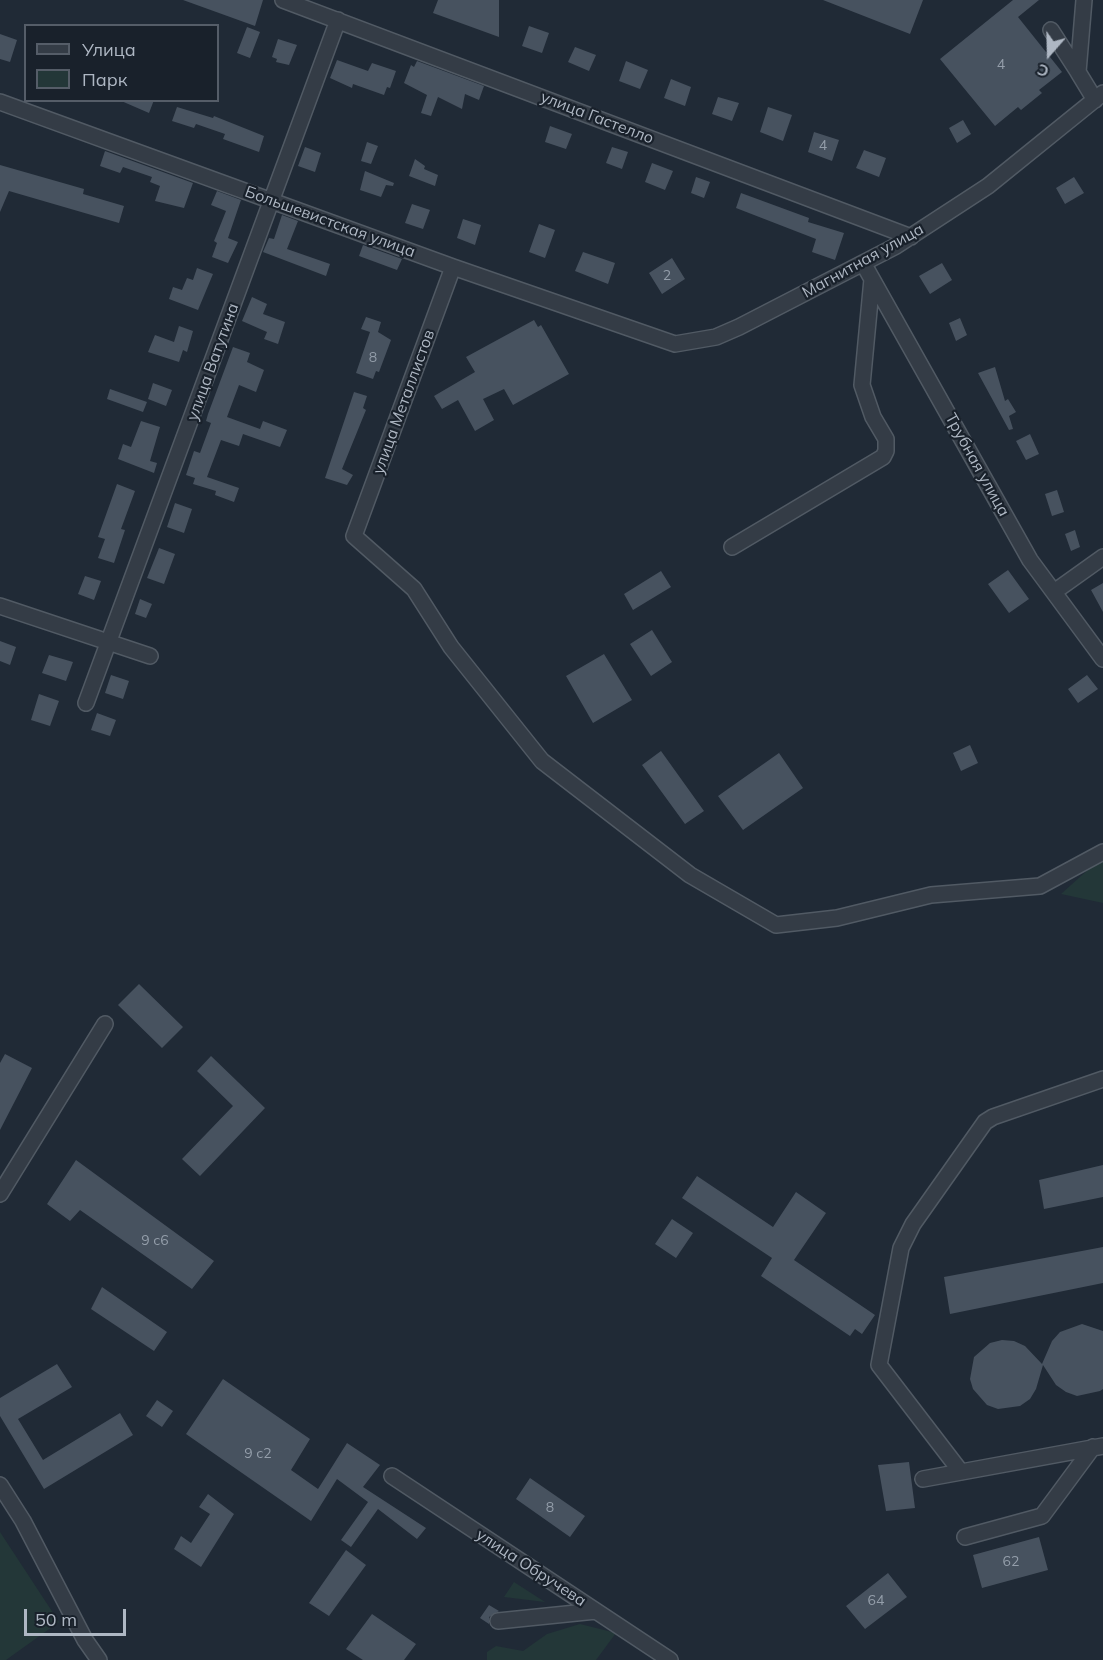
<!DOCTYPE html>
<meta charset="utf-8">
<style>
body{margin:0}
#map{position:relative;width:1103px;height:1660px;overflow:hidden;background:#202a36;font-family:Mulish,sans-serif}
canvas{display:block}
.legend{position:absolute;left:24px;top:24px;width:195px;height:78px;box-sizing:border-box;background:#19212b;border:2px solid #555d68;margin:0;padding:8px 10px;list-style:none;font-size:18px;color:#aeb7c3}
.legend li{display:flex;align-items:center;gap:12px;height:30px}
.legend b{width:30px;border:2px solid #555d68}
.north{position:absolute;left:1019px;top:24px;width:60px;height:60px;-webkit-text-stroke:4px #19212b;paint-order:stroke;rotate:200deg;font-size:16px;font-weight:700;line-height:24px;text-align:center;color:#aeb7c3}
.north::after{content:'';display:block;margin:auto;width:21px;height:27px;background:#aeb7c3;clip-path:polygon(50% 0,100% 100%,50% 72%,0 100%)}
.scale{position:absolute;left:24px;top:1609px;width:102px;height:27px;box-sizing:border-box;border:3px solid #aeb7c3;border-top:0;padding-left:8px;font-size:18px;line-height:21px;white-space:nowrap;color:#aeb7c3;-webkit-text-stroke:4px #19212b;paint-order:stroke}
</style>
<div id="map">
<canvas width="1103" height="1660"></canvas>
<ul class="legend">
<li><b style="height:8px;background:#343c46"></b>Улица</li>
<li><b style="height:16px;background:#233738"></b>Парк</li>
</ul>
<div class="north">С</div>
<div class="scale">50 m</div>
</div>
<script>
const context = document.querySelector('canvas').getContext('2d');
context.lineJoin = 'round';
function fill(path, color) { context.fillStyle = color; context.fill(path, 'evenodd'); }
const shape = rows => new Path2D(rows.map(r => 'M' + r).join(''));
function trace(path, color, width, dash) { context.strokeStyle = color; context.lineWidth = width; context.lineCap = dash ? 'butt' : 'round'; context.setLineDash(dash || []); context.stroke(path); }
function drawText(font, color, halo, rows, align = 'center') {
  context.font = font + ' Mulish,sans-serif'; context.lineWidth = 4.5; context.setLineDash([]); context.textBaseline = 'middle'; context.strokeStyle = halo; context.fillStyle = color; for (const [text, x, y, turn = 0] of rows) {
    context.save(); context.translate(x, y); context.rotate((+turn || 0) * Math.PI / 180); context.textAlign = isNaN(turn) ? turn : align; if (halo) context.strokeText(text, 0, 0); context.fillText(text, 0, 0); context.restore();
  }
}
const green = shape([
 [1103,858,1103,903,1061,894,1100,859],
 [0,1532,59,1622,6,1660,0,1660],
 [514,1582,545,1602,504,1597],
 [580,1624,616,1633,596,1660,487,1660,487,1652,496,1646,523,1651,547,1634]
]);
const building = shape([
 [183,0,263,0,255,26],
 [438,0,499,0,499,37,433,13],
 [823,0,923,0,910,34],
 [1013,0,1039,0,1018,17,1062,72,1039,90,1042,93,1021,110,1018,107,995,126,940,59],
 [529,26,549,33,542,53,522,46],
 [247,27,260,32,250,58,237,53],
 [0,34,17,40,10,62,0,59],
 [278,39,297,45,289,65,276,62,277,59,272,57],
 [575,47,596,55,589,71,568,62],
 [337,60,368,71,372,63,396,71,390,88,387,87,384,95,353,84,352,88,330,78],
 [417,61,484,86,479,100,465,94,462,109,438,97,431,116,421,113,427,95,404,83,411,65,414,67],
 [626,61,648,70,640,89,619,81],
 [671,79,691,87,685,106,664,98],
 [718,97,739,103,732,121,712,114],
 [119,100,154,100,149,113],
 [177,107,213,118,214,116,264,136,259,152,223,139,225,134,196,124,194,128,172,121],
 [768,107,792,115,783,141,760,132],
 [963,120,971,134,957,143,949,128],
 [550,126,572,134,566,149,545,142],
 [814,132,839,140,832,161,808,152],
 [367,142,378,146,371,164,361,161],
 [305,147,321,153,315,172,298,166],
 [612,147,628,152,622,169,606,163],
 [864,150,886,158,879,177,856,168],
 [105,151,193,183,184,208,155,201,160,186,150,182,152,177,123,167,120,173,100,166],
 [415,159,425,166,424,169,438,175,435,186,409,176],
 [652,163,673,171,665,190,645,182],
 [0,165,84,189,83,194,124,206,119,223,9,191,0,212],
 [365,171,394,183,393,186,386,185,381,197,360,190],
 [696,177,710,182,704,198,691,193],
 [1074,177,1084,193,1065,204,1056,188],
 [217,191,241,200,228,238,238,242,228,263,212,257,217,243,214,241,226,211,211,205],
 [741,193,809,218,808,222,844,233,835,260,812,252,816,239,736,208],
 [412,204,430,210,423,229,405,223],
 [282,215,298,221,287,249,330,264,326,276,263,252,269,238,274,239],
 [463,219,481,225,475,245,457,238],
 [539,224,555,230,545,258,529,252],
 [363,245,402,259,397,270,359,256],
 [583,252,615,263,608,284,575,271],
 [672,258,685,279,662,294,649,273],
 [942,263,952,280,930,294,919,276],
 [197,268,213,274,198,310,169,299,173,287,182,290,187,278,193,280],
 [252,297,267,304,263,314,285,322,278,344,264,339,267,332,242,321],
 [366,317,381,322,378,332,391,340,379,372,376,371,373,379,356,373,370,332,361,329],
 [960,318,967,335,956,341,949,323],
 [534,320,538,327,541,325,569,374,513,405,504,389,483,399,494,420,475,431,458,400,442,409,434,396,475,372,466,357],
 [179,326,193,331,187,352,183,350,179,362,148,352,155,335,174,342],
 [233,347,250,353,247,362,264,370,256,392,239,385,227,417,260,429,263,421,287,430,280,447,243,434,239,446,221,440,207,477,239,488,234,502,215,495,216,491,193,484,195,478,186,475,194,451,200,453,211,423,206,421,208,414],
 [995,367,1005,401,1008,399,1016,412,1009,416,1013,429,1009,430,978,373],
 [153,383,172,390,166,406,148,399],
 [110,389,147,402,143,412,107,399],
 [354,392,367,396,363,408,366,410,342,469,353,475,347,485,325,478],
 [141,421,160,427,150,461,157,463,154,473,118,459,123,444,131,447],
 [1030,434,1039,454,1026,460,1016,441],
 [117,484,135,491,121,529,125,530,114,563,98,558,105,539,98,537],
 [1057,490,1064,512,1052,516,1045,494],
 [175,503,192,509,184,533,167,527],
 [1075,530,1080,547,1071,551,1065,534],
 [159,548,175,554,164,584,147,578],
 [1008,570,1029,599,1009,613,988,584],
 [661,571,671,587,633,610,624,594],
 [85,576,101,581,94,600,78,594],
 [1103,583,1103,612,1091,590],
 [140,599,152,604,146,618,135,614],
 [652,630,672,662,651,676,630,644],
 [0,641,16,647,10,665,0,661],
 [604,654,632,700,593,723,566,676],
 [49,655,73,662,66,681,42,673],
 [111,675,129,681,123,699,105,693],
 [1087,675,1098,689,1078,703,1068,689],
 [39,694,59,701,50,726,31,720],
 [97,713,116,720,110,736,91,730],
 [970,745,978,763,961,771,953,753],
 [661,751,704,811,685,824,642,765],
 [779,753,803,788,743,830,718,796],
 [139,984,183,1027,162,1048,118,1005],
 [5,1054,32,1068,0,1130,0,1063],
 [211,1056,265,1108,200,1176,182,1159,233,1106,197,1071],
 [76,1160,214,1261,192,1289,80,1210,70,1221,47,1204],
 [1103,1165,1103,1197,1044,1209,1039,1180],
 [697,1176,773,1227,796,1192,826,1213,794,1260,875,1315,862,1334,855,1329,850,1336,761,1276,772,1258,682,1198],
 [672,1219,693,1233,676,1258,655,1244],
 [1103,1247,1103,1283,950,1314,944,1277],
 [102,1287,167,1332,154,1351,91,1309],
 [1082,1324,1103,1331,1103,1389,1100,1391,1077,1396,1066,1392,1056,1385,1043,1365,1036,1389,1030,1399,1020,1406,998,1409,987,1405,973,1389,970,1379,974,1357,990,1343,1002,1340,1014,1341,1025,1346,1042,1364,1052,1341,1060,1332],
 [57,1364,72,1387,18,1419,43,1460,120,1413,133,1435,44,1489,0,1416,0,1398],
 [223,1379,310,1439,291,1470,318,1489,347,1443,380,1465,363,1487,426,1528,417,1539,378,1509,351,1547,341,1540,368,1502,337,1479,311,1521,186,1434],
 [157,1400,173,1411,162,1427,146,1416],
 [909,1462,915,1508,886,1511,878,1465],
 [530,1478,585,1516,570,1537,516,1499],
 [208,1494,234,1514,201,1567,174,1549,181,1536,191,1543,210,1514,199,1507],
 [1039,1537,1048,1570,982,1588,973,1555],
 [346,1550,366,1565,329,1616,309,1603],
 [888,1573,907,1597,865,1629,846,1606],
 [489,1605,499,1611,489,1617,489,1624,480,1618],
 [372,1614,416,1644,404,1660,363,1660,346,1649]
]);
const minor = shape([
 [283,0,911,237],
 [1084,0,1078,72,1095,100],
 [1051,30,1078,72],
 [0,102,453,267,675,344,716,337,739,327,896,246,988,186,1103,93],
 [863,263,1030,560,1103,659],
 [453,267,354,536,414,589,451,647,542,761,690,875,776,925,837,918,931,895,1040,886,1103,852],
 [732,547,883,457,886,451,886,439,873,417,862,385,872,279],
 [1054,592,1103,557],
 [0,606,150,656],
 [86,703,338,20],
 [0,1194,105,1024],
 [961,1472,879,1365,901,1248,913,1224,985,1122,993,1117,1103,1079],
 [392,1476,670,1660],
 [923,1479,1103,1446],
 [0,1485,23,1521,85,1640,99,1660],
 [965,1537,1042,1516,1093,1447],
 [498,1621,596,1611]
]);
const numberNames = [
 ["4",1001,65],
 ["4",823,146],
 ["2",667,276],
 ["8",373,358],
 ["9 с6",155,1241],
 ["9 с2",258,1454],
 ["8",550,1508],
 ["62",1011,1562],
 ["64",876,1601]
];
const streetNames = [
 ["улица Гастелло",597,118,21],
 ["Большевистская улица",330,222,20],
 ["Магнитная улица",863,261,-29],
 ["улица Ватутина",213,362,-70],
 ["улица Металлистов",404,402,-70],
 ["Трубная улица",977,465,61],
 ["улица Обручева",531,1568,33]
];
fill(green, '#233738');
fill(building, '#47525f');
trace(minor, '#515a64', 18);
trace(minor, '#343c46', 15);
drawText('14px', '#949eaa', null, numberNames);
drawText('16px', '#aeb7c3', '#19212b', streetNames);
</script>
